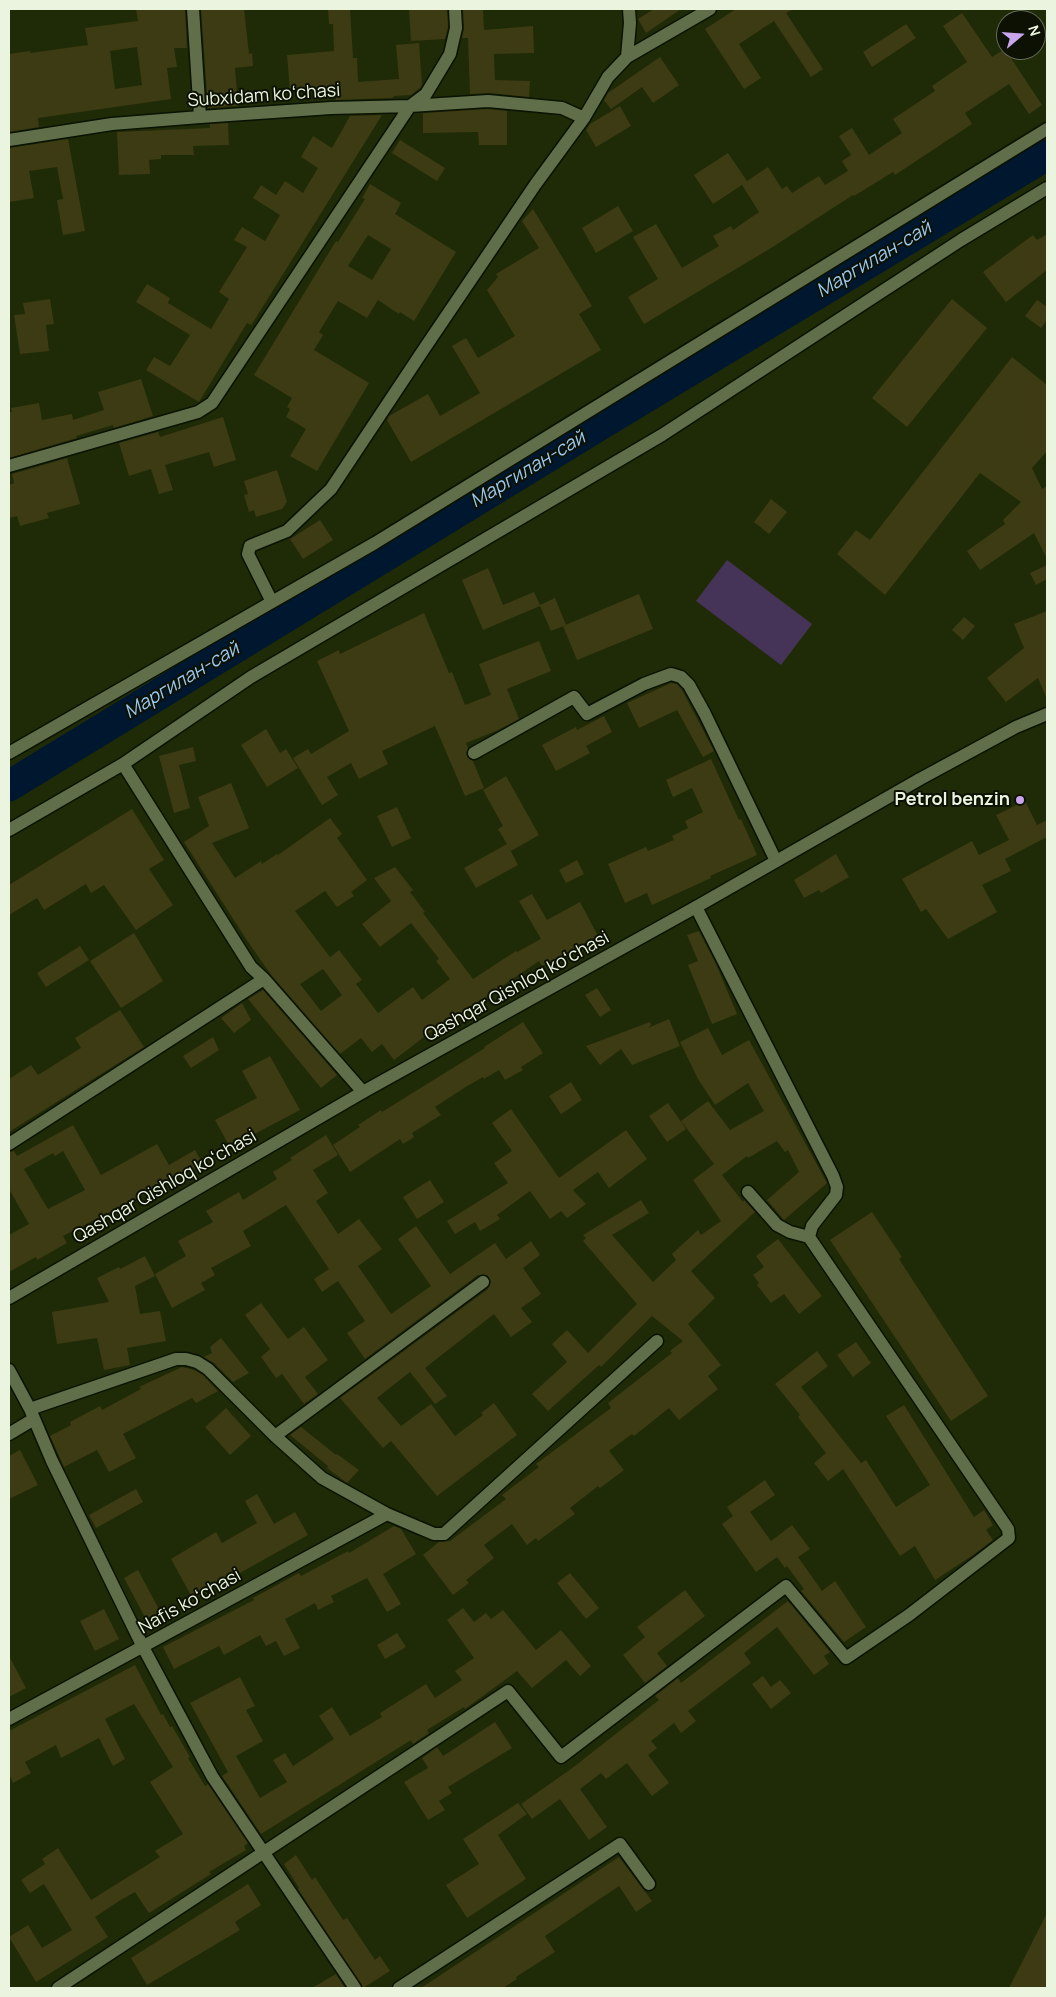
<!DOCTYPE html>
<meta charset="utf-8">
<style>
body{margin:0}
#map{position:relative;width:1056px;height:1997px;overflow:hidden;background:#1f2b07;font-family:Manrope,sans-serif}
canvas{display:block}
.frame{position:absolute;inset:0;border:10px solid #eaf4de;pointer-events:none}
.north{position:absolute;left:996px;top:10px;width:50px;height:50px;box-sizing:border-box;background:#0c1104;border:1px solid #656c5b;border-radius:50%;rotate:72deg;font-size:14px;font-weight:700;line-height:20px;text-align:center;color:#eaf4de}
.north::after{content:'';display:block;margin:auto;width:18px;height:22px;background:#c9a5ee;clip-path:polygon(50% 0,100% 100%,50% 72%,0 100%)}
</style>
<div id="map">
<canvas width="1056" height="1997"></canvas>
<div class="frame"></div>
<div class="north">N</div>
</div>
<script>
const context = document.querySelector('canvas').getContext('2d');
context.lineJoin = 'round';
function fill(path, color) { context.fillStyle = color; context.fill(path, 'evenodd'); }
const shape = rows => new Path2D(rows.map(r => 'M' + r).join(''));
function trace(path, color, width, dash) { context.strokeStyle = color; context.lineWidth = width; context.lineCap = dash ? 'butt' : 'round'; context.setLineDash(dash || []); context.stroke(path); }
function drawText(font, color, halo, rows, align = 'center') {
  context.font = font + ' Manrope,sans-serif'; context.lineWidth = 4; context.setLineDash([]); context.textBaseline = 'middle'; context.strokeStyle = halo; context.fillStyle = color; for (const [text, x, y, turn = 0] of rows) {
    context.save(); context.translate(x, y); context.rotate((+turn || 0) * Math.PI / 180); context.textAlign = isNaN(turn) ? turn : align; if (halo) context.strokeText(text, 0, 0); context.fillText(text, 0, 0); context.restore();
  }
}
const green = shape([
 [727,560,812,624,781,665,696,601]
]);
const river = shape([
 [9,786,603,423,1047,155]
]);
const building = shape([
 [136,9,185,9,187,48,174,48,177,67,167,68,171,99,38,118,39,127,9,132,9,54,30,51,30,53,88,45,85,28,138,21],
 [137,47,142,85,115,89,110,51],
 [201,9,244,9,249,54,252,53,253,66,235,68,238,106,208,108],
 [328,9,350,9,353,58,357,58,358,82,399,79,396,45,419,43,422,85,420,88,411,95,394,96,392,98,336,100,335,88,290,91,287,55,334,51,333,24,329,24],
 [409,9,447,9,448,27,445,39,411,41],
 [463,9,483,9,484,30,533,26,534,53,494,54,495,80,530,81,529,97,489,93,470,94,468,38,462,38,464,28],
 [654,9,681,9,646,33,638,19],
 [736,9,793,9,786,13,823,69,811,77,774,21,739,44,761,78,744,89,705,29],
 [962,13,992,57,1005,49,1042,105,1029,114,1009,84,965,113,972,124,895,175,893,172,854,196,853,195,771,248,644,324,628,297,658,279,633,237,656,224,682,268,719,246,713,236,731,226,733,230,759,212,742,185,713,204,694,175,728,153,747,181,768,167,782,189,787,186,792,193,819,176,825,185,848,171,842,161,851,155,839,136,852,128,869,155,902,133,893,119,935,91,932,86,967,62,943,26],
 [906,24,916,38,872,67,863,52],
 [660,57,679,85,653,103,642,87,611,109,604,100,608,93],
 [620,106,631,126,596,147,586,130,590,124],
 [488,109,507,111,507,145,479,145,478,132,423,133,423,113],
 [382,115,257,316,251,325,247,323,199,402,146,370,154,357,170,366,190,335,136,302,147,284,170,298,168,303,211,329,229,299,219,292,247,247,234,240,242,227,265,241,280,215,253,198,261,185,276,195,285,181,303,193,318,168,301,157,313,136,332,148,350,116],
 [228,123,229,145,193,146,194,155,161,155,161,159,149,160,150,174,119,175,117,132,210,128,210,124],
 [68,139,85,231,63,235,57,200,63,199,57,167,29,171,34,198,9,202,9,148],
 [400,140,445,168,437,181,392,153],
 [370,184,401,203,395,214,456,252,414,321,400,312,399,314,378,300,367,318,338,301,319,332,323,335,314,350,369,383,317,471,290,456,306,429,286,417,290,409,287,407,292,398,254,375,336,241,338,242,365,199,362,198],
 [368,235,391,249,372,280,348,266],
 [618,206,633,231,596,253,582,228],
 [533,209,592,306,579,314,601,350,411,462,387,420,389,416,428,394,440,416,480,393,452,346,466,338,478,358,515,336,487,290,498,277,496,274,539,248,522,221],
 [1047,234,1047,270,1006,302,983,272,1033,235,1037,240],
 [50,299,54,324,46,325,49,351,20,354,14,315,25,314,23,303],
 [952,299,987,328,907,427,872,398],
 [1037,300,1047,307,1047,320,1041,328,1025,316],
 [1012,357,1047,385,1047,451,1032,468,1042,489,1047,486,1047,559,1034,533,980,570,967,551,1005,524,1003,520,1021,502,980,473,885,595,837,554,856,530,870,540],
 [141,379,153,416,114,428,113,425,76,436,77,438,9,458,9,412,12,412,11,408,39,403,42,420,72,414,73,420,104,410,98,392],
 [223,417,236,460,214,467,209,452,165,465,173,490,159,494,151,469,129,476,119,443,158,432,160,437],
 [67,458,80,504,47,513,49,518,20,526,17,516,9,518,9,485,14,483,12,474],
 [277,470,287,502,282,509,256,517,254,510,249,512,244,495,248,494,244,481],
 [771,499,787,512,769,534,754,522],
 [320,520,333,540,303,559,290,539],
 [1047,565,1047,579,1036,585,1030,573],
 [488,568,503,605,534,592,540,605,555,598,566,625,551,631,540,606,483,630,462,580],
 [639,594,653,629,577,660,563,626],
 [1047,611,1047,699,1038,678,1006,702,987,678,1024,648,1014,624],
 [424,613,449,673,452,672,465,705,491,695,479,664,539,641,551,671,507,689,519,719,496,731,466,743,468,748,467,757,473,761,484,788,465,796,435,726,382,751,388,764,359,779,351,763,327,777,338,795,322,805,293,758,308,749,311,754,349,731,317,661,339,650,340,654],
 [964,617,975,626,963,640,952,630],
 [671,683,677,684,682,690,714,751,703,757,677,710,639,728,627,703],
 [604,716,612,732,586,746,590,753,556,771,542,745,576,727,577,730],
 [266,729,280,753,286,749,298,768,267,787,241,745],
 [193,747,196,761,179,765,190,808,174,813,159,756],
 [711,759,739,820,741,819,757,855,710,876,711,878,652,905,647,893,625,903,608,864,646,847,648,851,674,840,672,836,688,828,685,821,703,812,692,788,673,797,666,780],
 [506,776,539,835,511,851,498,829,503,826,483,790],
 [231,783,249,828,212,843,235,878,261,861,262,864,277,854,278,855,330,818,342,834,337,838,367,880,351,892,354,896,337,907,325,891,295,911,330,957,339,950,362,980,356,984,378,1013,413,987,422,1000,450,979,436,961,439,959,411,923,380,947,362,924,391,901,374,878,395,867,413,890,410,892,425,912,423,913,473,979,516,951,517,952,541,939,519,901,532,894,547,920,580,902,598,936,542,966,539,961,486,997,445,1029,441,1024,394,1060,382,1044,372,1052,361,1038,340,1054,272,976,248,942,184,842,209,826,198,797],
 [323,969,342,995,321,1011,300,984],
 [1025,801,1037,825,1047,820,1047,837,1005,859,1011,871,982,885,997,912,948,939,926,909,921,912,902,879,972,841,979,855,1009,840,996,815],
 [397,807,411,838,392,847,377,816],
 [132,809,164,860,149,869,173,905,136,930,104,885,91,893,86,884,44,910,37,898,9,915,9,885],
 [507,844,518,865,476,888,464,868],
 [836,854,849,877,821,893,819,890,804,898,794,880],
 [577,860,584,874,566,883,559,870],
 [699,931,716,964,737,1014,712,1024,688,965,698,961,687,935],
 [134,933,163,981,121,1008,90,961],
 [80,946,89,960,46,987,37,973],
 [597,988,611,1010,600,1017,585,995],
 [263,990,337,1075,321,1088,248,999],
 [242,1003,251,1020,234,1033,221,1018],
 [120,1010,144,1047,9,1132,9,1079,31,1065,38,1075,81,1048,75,1038],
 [669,1019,680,1046,632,1065,621,1049,600,1065,586,1046,650,1022,651,1025,648,1028],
 [523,1022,543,1053,521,1067,523,1070,505,1080,499,1070,484,1079,483,1077,464,1088,435,1107,441,1115,412,1133,414,1137,403,1144,400,1139,350,1172,333,1145,360,1127,358,1125,381,1110,382,1112,485,1048,484,1047],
 [708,1028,722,1055,749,1040,827,1183,784,1220,767,1200,799,1172,788,1150,785,1152,777,1141,748,1158,747,1156,722,1175,743,1202,744,1200,755,1212,691,1271,715,1298,688,1324,721,1365,708,1376,718,1389,679,1420,669,1408,634,1436,632,1434,609,1451,624,1470,600,1488,598,1486,570,1508,575,1514,538,1541,536,1538,527,1545,512,1524,484,1545,494,1558,466,1580,469,1583,453,1595,423,1555,439,1542,450,1541,506,1499,502,1495,539,1467,536,1464,611,1408,608,1403,672,1353,670,1351,683,1341,652,1316,601,1367,599,1365,548,1411,532,1394,567,1362,552,1344,567,1330,588,1353,637,1304,583,1241,586,1238,583,1235,641,1200,649,1213,612,1235,653,1282,676,1260,672,1254,698,1230,701,1235,721,1221,693,1180,714,1164,681,1121,708,1101,730,1130,764,1111,748,1083,715,1105,698,1079,680,1042],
 [213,1037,219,1050,191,1068,183,1056],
 [270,1056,300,1110,230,1147,215,1120,257,1098,242,1071],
 [571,1082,582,1100,561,1114,549,1096],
 [668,1103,686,1129,667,1142,649,1116],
 [511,1109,559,1178,626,1130,647,1159,609,1188,598,1172,573,1190,586,1204,567,1218,561,1211,550,1219,530,1191,497,1215,500,1219,480,1231,475,1222,455,1234,447,1221,508,1183,494,1163,512,1151,492,1123],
 [73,1125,101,1175,157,1144,169,1165,195,1150,203,1164,63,1236,67,1243,37,1260,36,1257,9,1272,9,1235,29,1224,9,1189,9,1152,14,1151,17,1156],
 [63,1151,85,1190,48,1209,24,1169,53,1153,55,1156],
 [326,1135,338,1155,313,1170,328,1193,316,1201,338,1234,359,1219,382,1249,358,1266,391,1314,431,1286,398,1239,416,1226,450,1274,495,1243,506,1259,531,1241,540,1255,523,1268,541,1294,521,1308,532,1322,511,1337,494,1314,425,1368,447,1396,435,1404,410,1372,377,1398,401,1426,431,1404,455,1436,483,1415,481,1413,494,1403,517,1435,437,1496,391,1441,383,1448,340,1398,488,1289,491,1282,487,1275,478,1275,365,1359,347,1333,365,1321,338,1281,322,1292,314,1279,329,1269,286,1205,243,1231,251,1246,211,1268,215,1275,201,1283,205,1290,172,1308,155,1274,186,1256,178,1241,213,1222,206,1211,239,1192,243,1200,277,1179,273,1172,292,1160,290,1158],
 [430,1180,444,1202,417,1219,403,1197],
 [872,1212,902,1257,899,1259,988,1396,951,1421,830,1240],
 [778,1239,822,1296,799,1314,784,1294,771,1303,757,1285,759,1283,753,1275,764,1267,756,1256],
 [145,1256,155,1276,135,1286,140,1314,160,1311,166,1341,127,1348,130,1365,104,1370,97,1338,57,1344,52,1312,109,1302,97,1278,119,1267,120,1269],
 [261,1303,288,1339,304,1327,328,1360,305,1377,318,1394,304,1404,282,1374,276,1378,261,1357,270,1349,245,1315],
 [221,1338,249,1373,233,1382,214,1363,204,1357,212,1353,210,1347],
 [856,1342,871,1363,853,1377,837,1355],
 [817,1351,828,1366,801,1387,861,1463,866,1460,896,1507,930,1485,886,1416,904,1405,974,1517,984,1510,993,1525,986,1530,993,1540,973,1555,935,1580,915,1546,900,1556,843,1469,828,1481,814,1463,826,1453,798,1417,800,1415,775,1384],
 [182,1367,194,1370,203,1375,218,1391,196,1403,192,1398,123,1434,136,1458,109,1472,97,1450,64,1467,50,1436,71,1425,70,1422,100,1406,102,1410,141,1389,139,1387],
 [226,1408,251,1436,230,1455,205,1427],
 [301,1427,336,1455,337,1454,359,1470,347,1483,327,1468,328,1466,290,1435],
 [20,1450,38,1485,9,1499,9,1456],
 [765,1480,775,1495,750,1512,771,1541,792,1525,810,1549,798,1557,822,1591,835,1581,866,1627,844,1642,801,1591,804,1589,787,1566,785,1568,777,1557,756,1572,722,1524,733,1516,727,1507],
 [136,1489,143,1502,96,1528,89,1515],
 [257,1494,274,1524,295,1512,308,1535,193,1599,171,1559,216,1532,222,1543,257,1523,245,1501],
 [394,1526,401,1529,416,1554,383,1574,401,1604,387,1612,367,1578,331,1596,334,1602,318,1610,315,1603,285,1619,300,1648,284,1656,276,1641,266,1646,260,1635,224,1655,219,1646,174,1669,163,1647,254,1600,253,1598,299,1573,301,1576,348,1551,349,1553],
 [138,1570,161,1613,147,1621,124,1578],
 [570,1573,599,1608,586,1619,557,1583],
 [685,1590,705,1616,657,1653,667,1666,645,1683,623,1655,645,1637,637,1627],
 [788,1601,830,1652,824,1656,829,1664,814,1675,777,1627,744,1653,751,1663,688,1711,696,1721,681,1733,674,1723,651,1741,657,1748,648,1755,669,1783,652,1796,627,1763,606,1779,601,1773,580,1789,607,1827,589,1840,560,1799,532,1819,521,1804,571,1769,659,1700,655,1696,678,1678,681,1683],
 [463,1608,474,1622,486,1613,491,1619,503,1610,536,1650,561,1630,591,1666,580,1676,566,1660,532,1688,517,1671,465,1709,464,1707,427,1730,429,1733,413,1744,411,1740,261,1834,222,1776,228,1772,190,1703,240,1677,255,1706,246,1710,263,1741,236,1756,260,1798,287,1782,273,1760,285,1753,293,1766,334,1739,319,1716,332,1707,350,1736,382,1717,380,1713,426,1684,435,1698,462,1680,455,1671,474,1658,447,1620],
 [104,1609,119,1639,95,1651,80,1621],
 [397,1633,406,1647,385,1659,377,1645],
 [9,1656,26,1688,9,1697],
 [135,1665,161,1715,163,1714,170,1727,172,1726,190,1757,188,1758,205,1786,208,1784,248,1843,244,1846,246,1850,209,1872,211,1874,149,1913,135,1892,119,1901,95,1917,108,1937,36,1982,9,1937,28,1925,42,1948,72,1930,44,1884,30,1893,21,1880,45,1864,42,1859,58,1848,91,1900,160,1857,155,1851,183,1834,150,1782,173,1767,134,1704,105,1719,125,1759,113,1766,99,1738,61,1758,56,1745,25,1762,31,1773,13,1783,9,1774,9,1731],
 [763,1676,771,1687,780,1680,791,1693,771,1709,752,1684],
 [495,1722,512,1748,448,1787,452,1793,439,1801,445,1810,428,1820,404,1782,428,1768,422,1758,437,1747,443,1756],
 [518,1803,527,1814,498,1835,526,1879,467,1918,446,1885,479,1864,463,1839],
 [296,1855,312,1880,315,1877,343,1920,347,1918,375,1960,380,1956,390,1971,363,1988,298,1889,299,1888,284,1864],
 [619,1857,652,1901,636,1912,619,1886,545,1936,555,1952,516,1977,517,1979,503,1988,421,1988],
 [248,1884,261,1905,235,1922,240,1930,147,1985,131,1958],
 [1047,1913,1047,1988,1009,1988],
 [336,1974,345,1988,312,1988]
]);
const street = shape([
 [193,9,200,117],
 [629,9,630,23,627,57,608,77,584,118,535,185,424,349,331,489,287,531,250,546,248,554,272,602,375,543,1047,129],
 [627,57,710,9],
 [9,140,112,124,200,117,331,108,410,106,426,94,450,54,456,28,455,9],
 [9,466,198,412,212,403,410,106,488,101,562,108,584,118],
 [9,753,272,602],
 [474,753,574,697,587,714,644,684,671,674,681,677,689,685,705,714,776,861],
 [123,764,251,967,264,979,363,1092],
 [9,830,123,764,251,677,662,435,961,240,1047,188],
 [696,907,833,1176,837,1187,836,1195,812,1226,809,1237],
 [9,1144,264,979],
 [9,1370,30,1409,52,1461,143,1647,212,1776,355,1988],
 [30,1409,176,1359,186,1359,197,1362,208,1369,275,1436,322,1478,387,1514,434,1534,444,1534,657,1341],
 [9,1434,34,1419],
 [275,1436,483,1282],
 [9,1719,387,1514],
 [58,1988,508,1691,561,1757,786,1586,846,1658,909,1615,1009,1538,1008,1529,809,1237,790,1232,777,1225,748,1192],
 [399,1988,620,1844,649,1884]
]);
const secondary = shape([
 [9,1298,363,1092,696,907,920,779,1016,727,1047,714]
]);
const markers = [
 [1020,800,5,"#c9a5ee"]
];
const streetNames = [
 ["Subxidam koʻchasi",264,96,-4],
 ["Qashqar Qishloq koʻchasi",517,987,-29],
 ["Qashqar Qishloq koʻchasi",165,1187,-30],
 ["Nafis koʻchasi",190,1602,-29]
];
const poiNames = [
 ["Petrol benzin",1010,800]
];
const waterNames = [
 ["Маргилан-сай",874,260,-31],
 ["Маргилан-сай",528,470,-31],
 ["Маргилан-сай",182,681,-31]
];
fill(green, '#463458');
trace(river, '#00182f', 31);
fill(building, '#3d3b13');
trace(street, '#0a1200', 15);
trace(secondary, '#0a1200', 15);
trace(street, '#606f49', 12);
trace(secondary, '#606f49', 12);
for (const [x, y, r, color] of markers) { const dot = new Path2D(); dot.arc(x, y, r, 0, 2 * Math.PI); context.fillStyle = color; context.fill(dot); trace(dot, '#0c1104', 2); }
drawText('18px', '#eaf4de', '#0c1104', streetNames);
drawText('bold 18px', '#eaf4de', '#0c1104', poiNames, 'right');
drawText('italic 19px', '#99c7f0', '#0c1104', waterNames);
</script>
